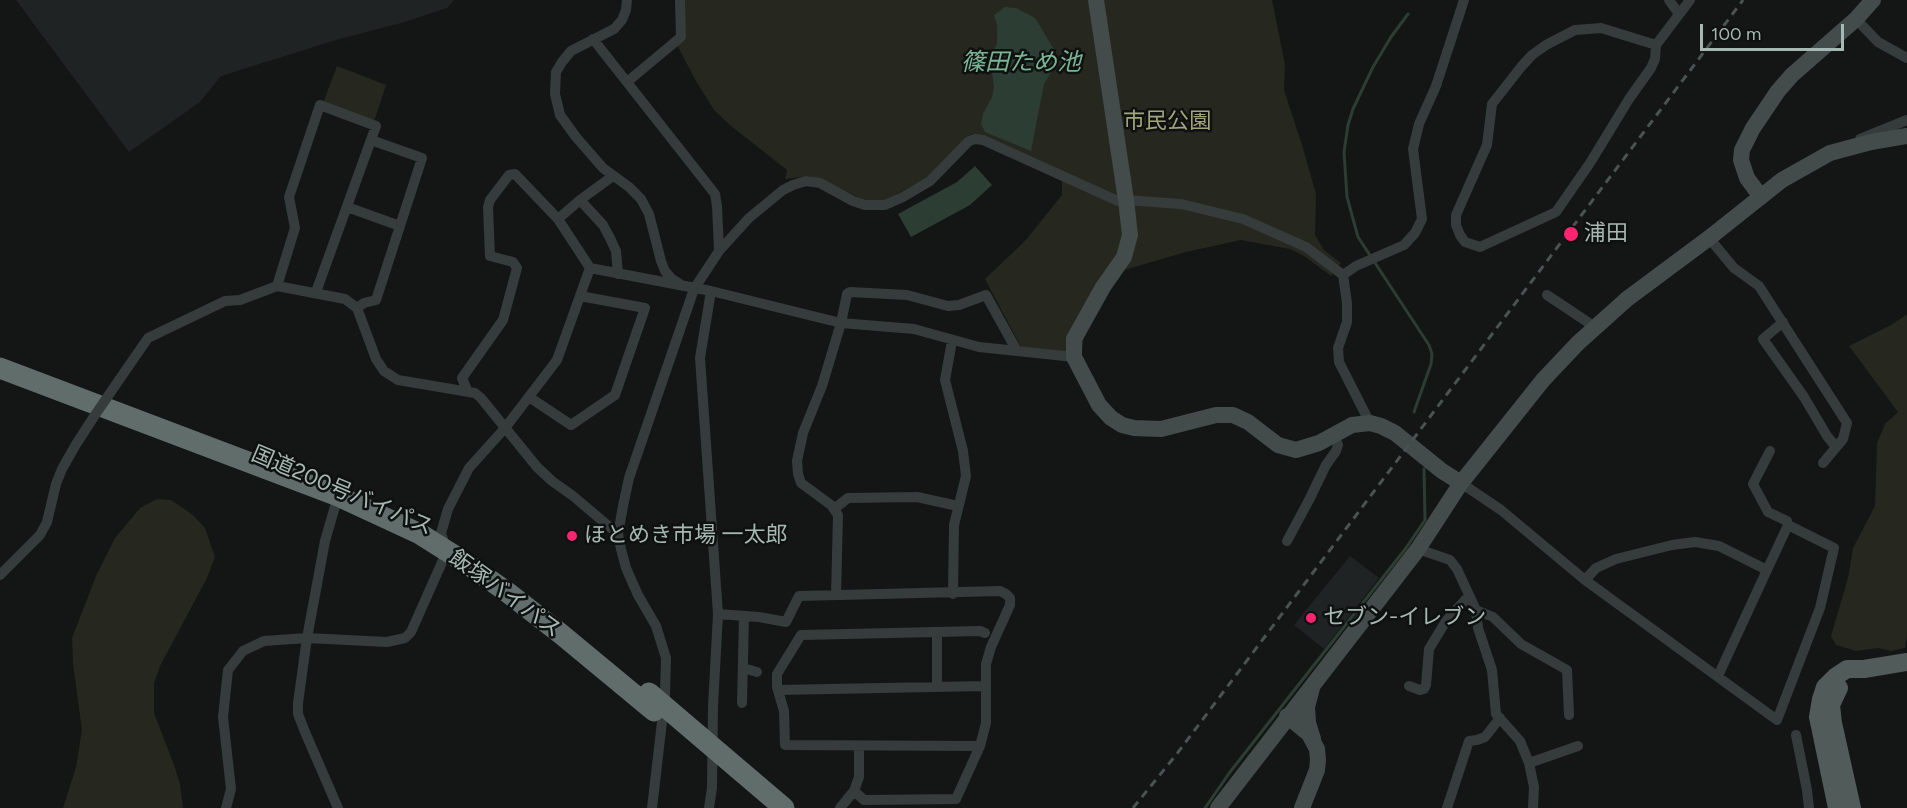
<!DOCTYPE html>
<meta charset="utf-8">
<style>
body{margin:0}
#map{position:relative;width:1907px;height:808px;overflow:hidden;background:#141616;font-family:Figtree,sans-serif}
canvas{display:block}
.scale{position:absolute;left:1700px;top:24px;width:144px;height:27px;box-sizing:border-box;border:3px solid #a5b8b2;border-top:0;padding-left:8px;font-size:18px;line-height:21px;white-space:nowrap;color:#a5b8b2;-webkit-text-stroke:4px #0f1111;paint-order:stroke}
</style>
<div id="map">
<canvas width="1907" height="808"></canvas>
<div class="scale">100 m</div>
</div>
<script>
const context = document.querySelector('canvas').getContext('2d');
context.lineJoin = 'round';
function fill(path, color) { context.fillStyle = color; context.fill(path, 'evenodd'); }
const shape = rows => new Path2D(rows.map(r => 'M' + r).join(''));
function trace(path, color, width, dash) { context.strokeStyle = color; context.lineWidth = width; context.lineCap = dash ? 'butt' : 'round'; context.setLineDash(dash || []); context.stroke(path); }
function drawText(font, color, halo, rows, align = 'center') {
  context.font = font + ' Figtree,"Noto Sans JP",sans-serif'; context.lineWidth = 5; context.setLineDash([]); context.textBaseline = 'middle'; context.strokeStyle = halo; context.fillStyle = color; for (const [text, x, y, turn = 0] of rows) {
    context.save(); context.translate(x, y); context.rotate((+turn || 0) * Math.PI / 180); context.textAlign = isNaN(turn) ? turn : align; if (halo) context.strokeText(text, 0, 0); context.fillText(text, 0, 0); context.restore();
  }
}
const built = shape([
 [16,0,454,0,447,8,405,22,336,40,221,76,200,102,129,152],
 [1350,556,1379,578,1324,649,1294,625]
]);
const green = shape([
 [684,0,1272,0,1285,65,1284,90,1303,148,1316,194,1315,235,1324,250,1341,263,1331,276,1304,256,1290,249,1241,240,1186,252,1124,270,1102,300,1084,337,1082,353,1021,347,985,279,1025,241,1062,195,1062,181,981,136,973,134,967,136,929,177,886,200,864,200,825,181,809,176,785,179,787,170,731,126,714,110,696,81,677,45],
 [337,66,386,85,374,122,323,103],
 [1906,315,1907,315,1907,636,1905,648,1891,651,1878,648,1856,651,1836,645,1831,636,1848,578,1853,548,1875,506,1877,443,1885,424,1898,412,1849,346,1891,325],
 [157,499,171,500,193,515,205,528,215,557,207,578,160,666,154,683,154,713,174,765,180,784,183,808,63,808,76,767,82,730,73,664,72,638,96,576,115,538,140,508]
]);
const water = shape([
 [1005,7,1016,8,1035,18,1055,51,1057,63,1044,84,1031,151,985,132,981,124,983,114,992,97,994,87,992,73,988,66,991,54,997,44,997,25,994,15],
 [975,166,992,185,970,205,911,237,898,214,957,182]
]);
const stream = shape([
 [1408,14,1391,37,1373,67,1353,109,1348,125,1344,152,1347,197,1358,237,1429,345,1432,354,1431,364,1414,412],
 [1205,808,1230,772,1406,548,1425,520,1424,469]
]);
const street = shape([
 [627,0,626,10,622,20,614,29,571,51,562,62,556,72,555,94,560,115,576,137,603,168,629,187,641,199,649,214,661,261,665,271,672,279,680,284],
 [1669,0,1679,14],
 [1856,19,1878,42,1907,58],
 [1601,28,1656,45,1655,59,1651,68,1629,99,1590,163,1556,212,1480,247,1465,242,1460,235,1456,225,1456,215,1487,145,1492,104,1521,67,1532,55,1546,45,1575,30,1601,28],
 [593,39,715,194,717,206,719,251],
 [1656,45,1690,0],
 [627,82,681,37,680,0],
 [1860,139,1907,120],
 [613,176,580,200,603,225,610,238,616,251,618,274],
 [347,207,400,226],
 [558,219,580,200],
 [1709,238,1734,268,1759,286,1847,423,1843,439,1823,463],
 [1343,275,1356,266,1404,245,1415,233,1422,219,1413,149,1419,124,1436,86,1464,0],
 [277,286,295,228,289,197,320,105,376,126,316,292],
 [1547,295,1595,327],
 [357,308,364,303,376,300,422,158,371,140],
 [1783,322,1763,339,1804,397,1827,436,1836,447],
 [952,341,945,380,963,451,966,476,954,525,953,594],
 [119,380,148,338,225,301,240,300,277,286,345,299,357,308,376,359,384,371,398,380,475,393,481,398,537,467,552,481,573,496,618,534],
 [467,390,462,378,503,320,517,268,513,262,490,256,488,207,490,200,509,175,515,174,558,219,590,268],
 [529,397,571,425,615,395,645,308,580,296],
 [1770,451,1753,484,1768,512,1787,521,1788,525],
 [1461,483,1501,510,1585,580,1777,720,1820,608,1834,548,1788,525,1767,570,1719,546,1695,542,1672,545,1616,559,1596,568,1585,580],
 [834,509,848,498,917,497,958,506],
 [1287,541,1309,500,1326,465,1336,451,1338,445,1334,435],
 [1418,549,1450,560,1457,569,1476,610,1493,617,1521,644,1567,670,1569,715],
 [0,575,40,535,47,522,56,484,62,469,75,446,93,418],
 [836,595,838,515,831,505,801,483,798,474,797,461,803,433,822,386,841,323,847,294,850,292,907,295,948,306,959,305,986,295,1017,351],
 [1476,610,1478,628,1492,670,1496,714,1520,741,1529,763,1534,787,1533,808],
 [718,614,759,617,786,622,799,596,1000,591,1006,594,1010,598,1010,605,991,647,986,664,986,723,980,746,956,799,864,800,854,791,840,808],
 [937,632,937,687],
 [743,668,757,672],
 [1718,676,1767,570],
 [1409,686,1420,690,1424,689,1426,685,1429,649,1446,621,1469,596],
 [778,690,985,686],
 [742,703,744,616],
 [1796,735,1807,790,1809,808],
 [980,746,785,745,784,711,777,687,777,674,801,635,980,631,985,633],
 [1529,763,1578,746],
 [854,791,859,777,859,746],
 [226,808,231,789,223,717,228,670,243,651,264,641,307,638,387,642,405,638,411,632,447,551,441,533,448,509,469,468,505,428,557,360,590,268,711,291,841,323,914,329,979,347,1074,357],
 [338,808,305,732,298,714,298,703,307,638,325,541,338,496],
 [652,808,665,696,666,658,656,626,638,595,626,568,621,549,618,534,623,506,629,478,694,289,719,251,749,218,783,190,793,185,806,181,820,183,853,201,865,205,885,205,903,197,930,181,969,141,975,139,983,140,1118,201,1126,200,1181,204,1243,219,1306,247,1343,275,1347,303,1347,322,1338,348,1339,362,1370,423],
 [709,808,712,788,713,706,718,614,700,358,711,291],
 [1447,808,1469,741,1477,740,1485,737,1500,718]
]);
const secondary = shape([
 [1096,0,1126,200,1130,235,1124,257,1103,287,1074,339,1074,357,1099,405,1111,418,1122,425,1134,428,1161,429,1216,415,1233,415,1248,422,1278,445,1296,450,1319,443,1352,425,1370,423,1381,426,1395,433,1442,471,1461,483],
 [1761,197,1747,178,1741,160,1742,150,1753,128,1778,91,1792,75,1856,19,1873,0],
 [1312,688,1307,707,1308,723,1313,739],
 [1287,716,1309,734,1317,749,1318,760,1317,770,1302,808],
 [1218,808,1418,549,1461,483,1543,380,1578,343,1627,299,1709,238,1782,180,1830,153,1871,142,1907,136]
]);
const primary = shape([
 [1839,688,1831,705,1833,723,1852,808],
 [1837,808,1818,717,1821,699,1825,687,1835,677,1847,669,1864,669,1907,662]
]);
const highway = shape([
 [0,368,338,496,420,534,466,563,507,592,561,634,654,711]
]);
const rail = shape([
 [1133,808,1176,755,1743,0]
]);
const streetBridge = shape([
 [93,418,119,380]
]);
const highwayBridge = shape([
 [649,693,784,808]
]);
const markers = [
 [1571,234,8,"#ff2470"],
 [572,536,6,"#ff2470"],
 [1311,618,6,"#ff2470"]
];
const parkNames = [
 ["市民公園",1167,122]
];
const poiNames = [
 ["浦田",1584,234],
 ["ほとめき市場 一太郎",584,536],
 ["セブン-イレブン",1323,618]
];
const streetNames = [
 ["国道200号バイパス",342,491,23],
 ["飯塚バイパス",505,594,36]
];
const waterNames = [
 ["篠田ため池",1021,63]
];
fill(built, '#202323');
fill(green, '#26271e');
fill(water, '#2c3d33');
trace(stream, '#2c3d33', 3);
trace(street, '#353c3b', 10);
trace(secondary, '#434c4a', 16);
trace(primary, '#515b59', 18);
trace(highway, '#616d6a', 21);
trace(rail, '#4a5351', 3, [8, 6]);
trace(streetBridge, '#353c3b', 10);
trace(highwayBridge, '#616d6a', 21);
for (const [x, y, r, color] of markers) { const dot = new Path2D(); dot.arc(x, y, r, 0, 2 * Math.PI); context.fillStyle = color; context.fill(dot); trace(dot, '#0f1111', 2); }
drawText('22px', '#a2a47b', '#0f1111', parkNames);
drawText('22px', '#a5b8b2', '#0f1111', poiNames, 'left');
drawText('22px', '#a5b8b2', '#0f1111', streetNames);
drawText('italic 24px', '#79b595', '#0f1111', waterNames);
</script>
